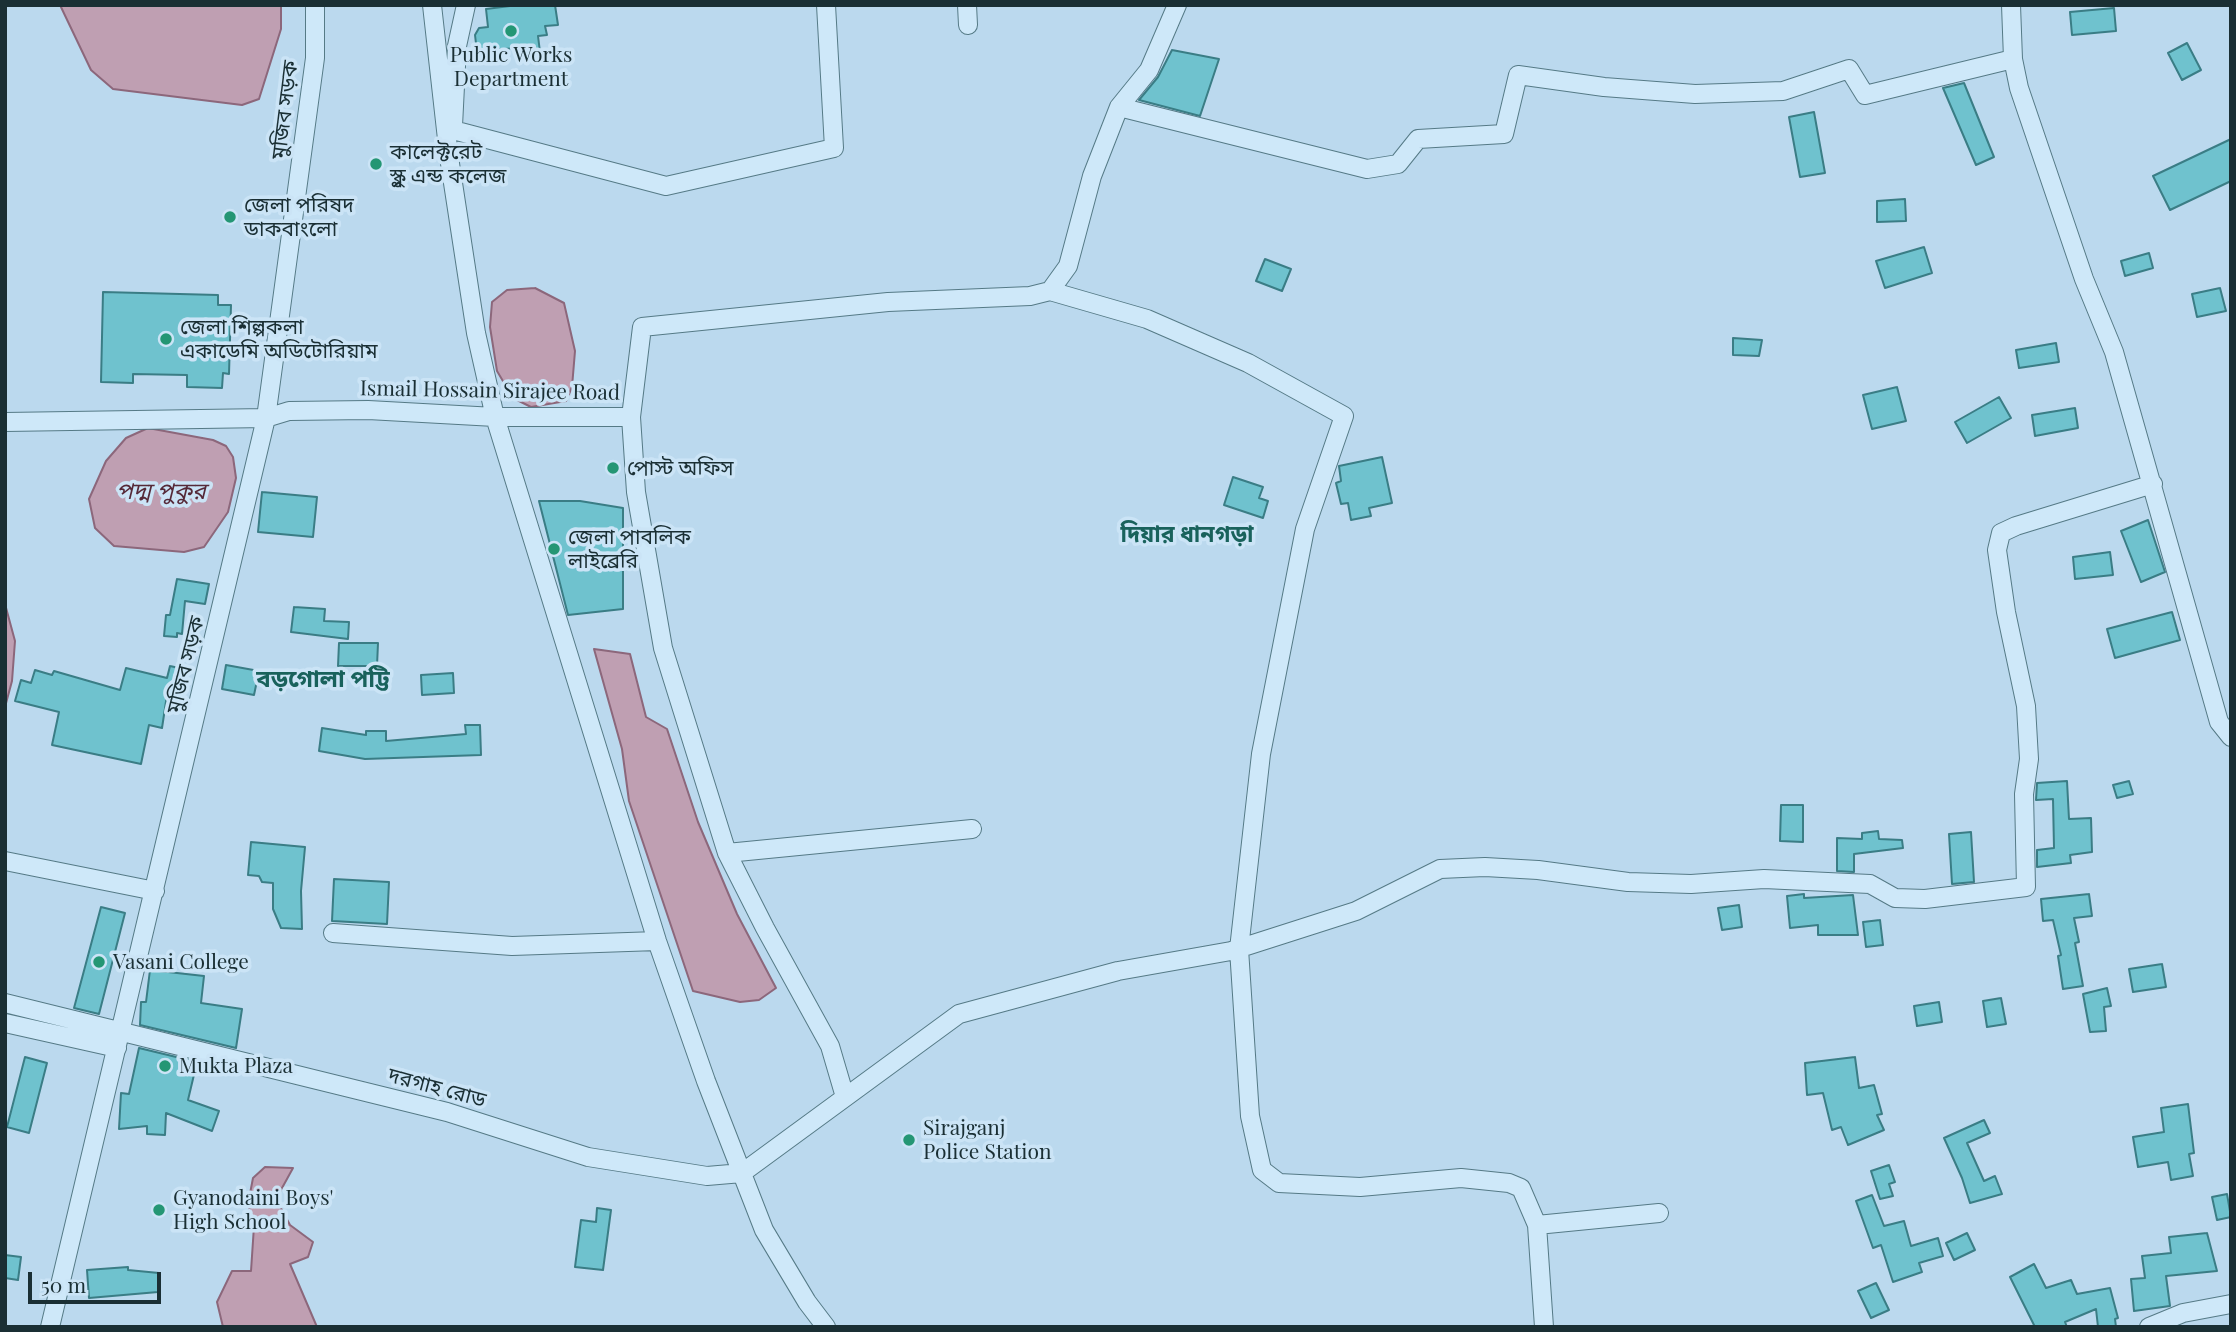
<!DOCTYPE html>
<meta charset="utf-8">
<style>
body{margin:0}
#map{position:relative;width:2236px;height:1332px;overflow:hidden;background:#bbd9ee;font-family:"Playfair Display",serif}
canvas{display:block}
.frame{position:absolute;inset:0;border:7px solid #1a2f34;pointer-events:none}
.scale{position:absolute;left:28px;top:1272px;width:133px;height:32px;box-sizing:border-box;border:4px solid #1a2f34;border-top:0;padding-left:9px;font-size:21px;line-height:24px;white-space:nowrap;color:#1a2f34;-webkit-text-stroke:5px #cbe4f6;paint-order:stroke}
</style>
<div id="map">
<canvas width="2236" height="1332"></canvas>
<div class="frame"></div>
<div class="scale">50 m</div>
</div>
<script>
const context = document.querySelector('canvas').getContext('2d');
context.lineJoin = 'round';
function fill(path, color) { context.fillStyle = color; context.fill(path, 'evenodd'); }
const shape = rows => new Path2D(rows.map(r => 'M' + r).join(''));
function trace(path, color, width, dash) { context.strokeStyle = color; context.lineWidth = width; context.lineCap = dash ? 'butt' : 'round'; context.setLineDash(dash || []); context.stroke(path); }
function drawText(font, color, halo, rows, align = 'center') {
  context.font = font + ' "Playfair Display","Noto Sans Bengali",serif'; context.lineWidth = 7; context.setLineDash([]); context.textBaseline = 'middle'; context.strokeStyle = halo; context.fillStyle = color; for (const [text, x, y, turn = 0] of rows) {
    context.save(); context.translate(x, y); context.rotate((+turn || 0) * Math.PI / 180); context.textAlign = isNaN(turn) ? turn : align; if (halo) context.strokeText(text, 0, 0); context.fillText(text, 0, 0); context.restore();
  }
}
const water = shape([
 [60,5,281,5,281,29,259,99,242,105,113,89,91,70,60,5],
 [535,288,564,303,575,351,572,387,566,401,531,407,513,398,497,371,490,327,492,302,507,290,535,288],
 [148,428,213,440,226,446,233,457,236,478,228,512,204,547,184,552,114,546,95,528,89,499,106,461,126,438,148,428],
 [5,604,15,641,12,681,5,707,5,604],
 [594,649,630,654,646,717,667,729,698,822,737,914,776,988,759,1000,740,1002,693,991,629,801,622,749,594,649],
 [265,1167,293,1168,276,1199,290,1225,313,1242,308,1257,290,1264,317,1327,223,1327,217,1302,232,1271,251,1271,254,1226,248,1204,253,1178,265,1167]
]);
const building = shape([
 [518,5,555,5,558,25,545,26,547,35,538,36,541,60,525,61,524,47,477,52,475,35,479,28,488,27,486,9,518,5],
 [2114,8,2116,31,2072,35,2070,12,2114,8],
 [2187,43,2201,70,2182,80,2168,53,2187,43],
 [1172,50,1219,59,1200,116,1139,100,1158,77,1172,50],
 [1964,83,1994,157,1976,165,1943,88,1964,83],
 [1814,112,1825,173,1800,177,1789,117,1814,112],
 [2231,139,2231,181,2170,210,2153,176,2231,139],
 [1905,199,1906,221,1877,222,1877,201,1905,199],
 [1924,247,1932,273,1885,288,1876,261,1924,247],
 [2149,253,2153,268,2125,276,2121,261,2149,253],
 [1265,259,1291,269,1282,291,1256,281,1265,259],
 [2220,288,2226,311,2197,317,2192,294,2220,288],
 [103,292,218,295,218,305,231,305,229,374,223,373,222,388,187,387,187,375,133,374,133,383,101,382,103,292],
 [1733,338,1762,340,1759,356,1733,355,1733,338],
 [2056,343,2059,362,2019,368,2016,350,2056,343],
 [1897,387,1906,421,1872,429,1863,395,1897,387],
 [1999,397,2011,418,1967,443,1955,422,1999,397],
 [2075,408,2078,428,2035,436,2032,415,2075,408],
 [1382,457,1392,503,1369,508,1371,516,1351,520,1348,503,1341,504,1336,483,1341,481,1339,466,1382,457],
 [1233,477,1263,487,1259,498,1268,501,1263,518,1224,505,1233,477],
 [262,492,317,497,313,537,258,532,262,492],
 [539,501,580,501,623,508,623,609,568,615,539,501],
 [2148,520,2165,572,2141,582,2121,531,2148,520],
 [2110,552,2113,575,2075,579,2073,557,2110,552],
 [177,579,209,584,205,604,185,601,182,634,177,633,177,637,164,636,166,615,170,615,177,579],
 [294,607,325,609,324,621,349,622,348,639,291,632,294,607],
 [2172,612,2180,640,2115,658,2107,629,2172,612],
 [339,643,378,643,377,666,338,666,339,643],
 [226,665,259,671,254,695,222,689,226,665],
 [170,666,188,670,181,699,167,695,162,728,149,725,141,764,52,745,59,712,15,701,21,680,31,683,35,670,52,675,54,671,120,690,126,668,167,678,170,666],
 [453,673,454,693,422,695,421,675,453,673],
 [465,725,480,725,481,755,365,759,319,751,322,728,366,735,366,731,386,731,386,741,466,734,465,725],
 [2067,781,2069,819,2091,818,2092,852,2070,855,2071,863,2037,867,2037,850,2054,848,2053,799,2036,800,2037,783,2067,781],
 [2129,781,2133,794,2117,798,2113,785,2129,781],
 [1781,805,1803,805,1803,842,1780,841,1781,805],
 [1878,831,1879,839,1902,840,1903,848,1854,854,1854,872,1837,871,1837,838,1862,839,1862,833,1878,831],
 [1971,832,1974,882,1952,884,1949,834,1971,832],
 [251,842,305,847,301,891,302,929,281,928,273,909,273,883,262,882,259,876,248,875,251,842],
 [334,879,389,882,387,924,332,921,334,879],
 [1804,894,1804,898,1853,895,1858,935,1818,935,1818,925,1790,928,1787,896,1804,894],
 [2089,894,2092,916,2074,918,2079,942,2075,943,2083,986,2063,989,2058,956,2061,955,2053,920,2043,921,2041,899,2089,894],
 [1739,905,1742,927,1722,930,1718,908,1739,905],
 [101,907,125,913,99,1014,74,1008,101,907],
 [1880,920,1883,945,1866,947,1863,922,1880,920],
 [2162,964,2166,987,2133,992,2129,969,2162,964],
 [150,970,204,976,201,1003,242,1009,236,1048,140,1025,141,1002,146,1002,150,970],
 [2107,988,2111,1006,2104,1007,2106,1031,2090,1032,2083,994,2107,988],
 [2001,998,2006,1024,1987,1027,1983,1001,2001,998],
 [1939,1002,1942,1022,1917,1026,1914,1006,1939,1002],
 [139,1048,197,1062,188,1100,219,1111,212,1131,166,1113,165,1135,147,1134,147,1126,119,1129,121,1093,129,1094,139,1048],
 [25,1057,47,1063,29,1133,7,1127,25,1057],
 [1855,1057,1859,1088,1874,1085,1882,1114,1877,1115,1884,1130,1848,1145,1841,1127,1832,1130,1823,1093,1807,1095,1805,1063,1855,1057],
 [2188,1104,2194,1153,2189,1154,2193,1176,2171,1180,2168,1162,2138,1167,2133,1137,2164,1132,2161,1108,2188,1104],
 [1984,1120,1990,1133,1967,1143,1984,1181,1995,1176,2002,1194,1970,1203,1962,1178,1944,1138,1984,1120],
 [1889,1165,1895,1182,1889,1184,1893,1196,1880,1199,1871,1171,1889,1165],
 [2227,1194,2231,1217,2217,1220,2212,1197,2227,1194],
 [1872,1195,1884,1226,1904,1221,1911,1246,1938,1238,1943,1256,1919,1263,1922,1272,1893,1282,1881,1245,1873,1248,1856,1201,1872,1195],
 [597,1208,611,1210,603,1270,575,1267,581,1220,596,1222,597,1208],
 [1967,1233,1975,1250,1954,1260,1946,1243,1967,1233],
 [2207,1233,2217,1271,2166,1276,2170,1306,2134,1311,2131,1279,2145,1278,2142,1256,2171,1253,2169,1237,2207,1233],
 [5,1255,21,1257,18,1280,5,1278,5,1255],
 [2034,1264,2046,1288,2071,1280,2077,1294,2110,1288,2118,1318,2115,1319,2116,1327,2098,1327,2096,1309,2065,1322,2067,1327,2035,1327,2010,1277,2034,1264],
 [128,1267,128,1270,159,1273,158,1292,89,1298,87,1270,128,1267],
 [1876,1283,1889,1310,1871,1318,1858,1291,1876,1283]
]);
const minor = shape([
 [432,5,449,157,476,333,495,417,657,941,706,1081,764,1230,807,1302,826,1327],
 [967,5,968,25],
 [2011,5,2013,59,2019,88,2084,279,2114,352,2219,722,2231,737],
 [1119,107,1367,169,1398,164,1418,139,1504,134,1518,75,1604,87,1695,94,1783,91,1849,69,1865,95,2013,59],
 [453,126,457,46,466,5],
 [453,130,666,186,834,148,826,5],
 [1050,291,1147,319,1248,363,1344,416,1305,529,1261,754,1239,949,1250,1116,1262,1170,1279,1183,1360,1187,1461,1178,1509,1183,1521,1188,1537,1225,1544,1327],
 [5,422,266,418,289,411,368,410,495,417,631,417],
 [727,853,972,829],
 [5,861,155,891],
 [333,933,512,946,657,941],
 [5,1003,447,1112,588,1157,707,1176,742,1173,959,1014,1118,971,1231,951,1356,911,1440,869,1485,867,1538,870,1628,882,1691,884,1764,879,1870,884,1895,898,1925,899,2026,887,2024,794,2029,759,2026,706,2006,612,1997,550,2001,533,2016,526,2153,484],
 [5,1023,117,1048],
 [845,1097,830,1046,765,928,727,853,663,648,636,492,631,417,642,327,888,302,1030,296,1050,291,1068,266,1092,176,1119,107,1149,70,1177,5],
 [1537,1225,1659,1213],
 [50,1327,266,418,315,58,315,5],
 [2149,1327,2183,1313,2231,1304]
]);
const markers = [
 [511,31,7,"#249674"],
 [376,164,7,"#249674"],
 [230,217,7,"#249674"],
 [166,339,7,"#249674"],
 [613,468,7,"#249674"],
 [554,549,7,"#249674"],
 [99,962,7,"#249674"],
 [165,1066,7,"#249674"],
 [909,1140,7,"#249674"],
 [159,1210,7,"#249674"]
];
const poiNames = [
 ["Public Works",511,55,"center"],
 ["Department",511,79,"center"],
 ["কালেক্টরেট",390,152],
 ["স্কুল এন্ড কলেজ",390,176],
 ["জেলা পরিষদ",244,205],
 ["ডাকবাংলো",244,229],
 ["জেলা শিল্পকলা",180,327],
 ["একাডেমি অডিটোরিয়াম",180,351],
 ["পোস্ট অফিস",627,468],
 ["জেলা পাবলিক",568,537],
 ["লাইব্রেরি",568,561],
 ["Vasani College",113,962],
 ["Mukta Plaza",179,1066],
 ["Sirajganj",923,1128],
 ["Police Station",923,1152],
 ["Gyanodaini Boys'",173,1198],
 ["High School",173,1222]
];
const streetNames = [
 ["মুজিব সড়ক",285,110,-83],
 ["Ismail Hossain Sirajee Road",490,391,1],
 ["মুজিব সড়ক",186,665,-76],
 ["দরগাহ রোড",437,1088,15]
];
const waterNames = [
 ["পদ্ম পুকুর",161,492]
];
const neighbourhoodNames = [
 ["দিয়ার ধানগড়া",1187,535]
];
const quarterNames = [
 ["বড়গোলা পট্টি",323,680]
];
fill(water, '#bf9fb2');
trace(water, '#8c677b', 2);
fill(building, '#6fc2ce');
trace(building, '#3a7d85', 2);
trace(minor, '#557a86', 20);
trace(minor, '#cee8f9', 18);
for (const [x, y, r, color] of markers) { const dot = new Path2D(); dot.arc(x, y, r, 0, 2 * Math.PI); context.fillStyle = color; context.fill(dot); trace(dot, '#cbe4f6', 2.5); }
drawText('21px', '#1a2f34', '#cbe4f6', poiNames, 'left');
drawText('21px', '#1a2f34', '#cbe4f6', streetNames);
drawText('italic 23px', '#552938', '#cbe4f6', waterNames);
drawText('bold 23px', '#19625c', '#cbe4f6', neighbourhoodNames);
drawText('bold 24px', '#19625c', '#cbe4f6', quarterNames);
</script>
